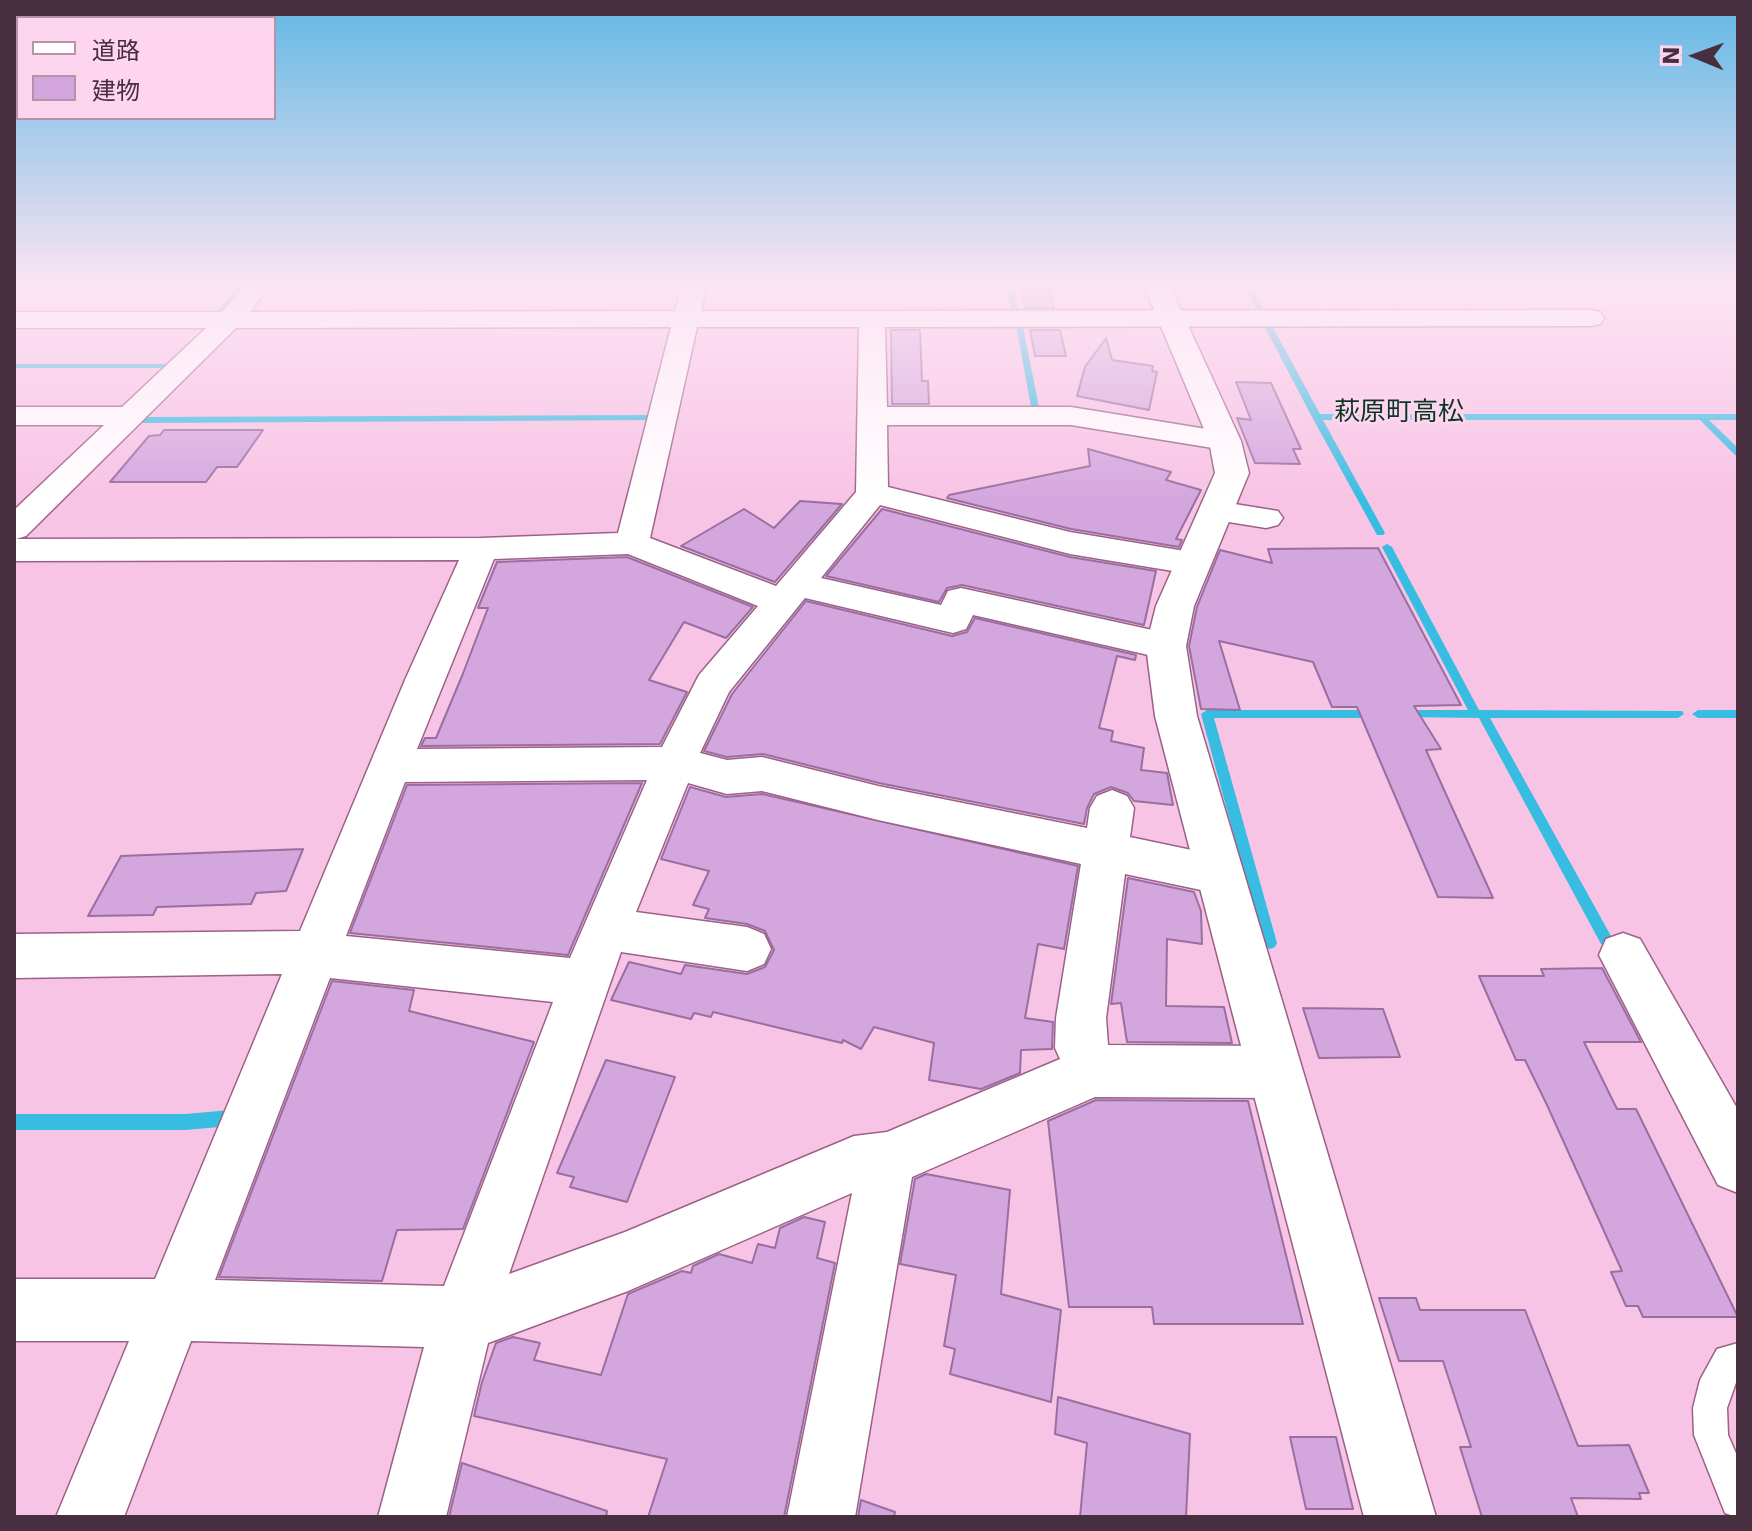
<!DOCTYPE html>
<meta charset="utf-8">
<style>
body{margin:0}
#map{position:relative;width:1752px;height:1531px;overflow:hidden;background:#f8c4e5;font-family:"DejaVu Sans","Noto Sans JP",sans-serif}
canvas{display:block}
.frame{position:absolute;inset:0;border:16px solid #482f3f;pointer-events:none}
.legend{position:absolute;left:16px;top:16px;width:260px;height:104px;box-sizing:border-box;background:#fdd5ee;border:2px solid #b593a8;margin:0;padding:10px 14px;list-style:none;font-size:24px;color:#482f3f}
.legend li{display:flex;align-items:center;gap:16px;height:40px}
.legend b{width:40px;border:2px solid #b593a8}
.north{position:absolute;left:1656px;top:16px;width:80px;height:80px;-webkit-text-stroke:6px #fdd5ee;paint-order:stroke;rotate:271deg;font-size:22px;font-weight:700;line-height:32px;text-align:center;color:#482f3f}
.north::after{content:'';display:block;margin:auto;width:28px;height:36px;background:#482f3f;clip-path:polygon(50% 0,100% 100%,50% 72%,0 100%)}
</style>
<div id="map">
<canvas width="1752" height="1531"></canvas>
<div class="frame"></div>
<ul class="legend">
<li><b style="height:10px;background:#fff"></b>道路</li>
<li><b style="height:22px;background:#d4a6de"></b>建物</li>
</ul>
<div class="north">N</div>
</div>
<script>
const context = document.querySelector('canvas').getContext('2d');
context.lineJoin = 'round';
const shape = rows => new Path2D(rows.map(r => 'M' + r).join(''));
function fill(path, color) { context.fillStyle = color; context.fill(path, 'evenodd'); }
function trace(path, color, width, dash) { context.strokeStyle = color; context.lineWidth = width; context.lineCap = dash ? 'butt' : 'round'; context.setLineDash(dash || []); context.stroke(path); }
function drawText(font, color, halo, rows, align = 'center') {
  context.font = font + ' "DejaVu Sans","Noto Sans JP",sans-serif'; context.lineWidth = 6; context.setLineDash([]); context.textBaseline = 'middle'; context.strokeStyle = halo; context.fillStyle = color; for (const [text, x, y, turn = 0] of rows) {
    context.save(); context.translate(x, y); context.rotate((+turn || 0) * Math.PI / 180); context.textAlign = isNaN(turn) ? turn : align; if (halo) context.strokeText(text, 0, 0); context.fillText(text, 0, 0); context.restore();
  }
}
const stream = shape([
 [1006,286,1014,286,1019,317,1012,315,1006,286],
 [1245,286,1252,286,1267,315,1266,317,1260,317,1245,286],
 [236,290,243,292,221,318,215,318,215,314,236,290],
 [1015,320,1022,322,1040,412,1036,415,1032,412,1015,320],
 [1263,320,1270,322,1320,414,1738,414,1738,420,1709,420,1738,448,1738,456,1735,455,1700,420,1323,420,1385,533,1383,535,1377,535,1312,417,1262,322,1263,320],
 [14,364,170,364,174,366,170,368,14,368,14,364],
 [653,415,656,416,656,420,141,423,137,420,141,417,653,415],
 [1387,544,1392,547,1479,710,1682,711,1684,714,1678,718,1490,718,1611,936,1613,940,1611,944,1606,946,1601,944,1479,718,1401,717,1399,714,1405,710,1468,710,1382,547,1387,544],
 [1207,710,1374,710,1380,714,1374,718,1214,718,1277,943,1275,947,1270,949,1265,947,1263,943,1201,714,1207,710],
 [1698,710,1738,710,1738,718,1698,718,1692,714,1698,710],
 [230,1110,236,1112,238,1118,236,1124,230,1126,186,1130,14,1130,14,1114,186,1114,230,1110]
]);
const building = shape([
 [1021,286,1049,286,1054,308,1025,308,1021,286],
 [891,330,920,330,922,381,928,381,929,404,892,404,891,330],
 [1030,330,1060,330,1066,356,1035,356,1030,330],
 [1106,338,1112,360,1153,366,1152,371,1157,372,1149,410,1077,396,1085,367,1106,338],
 [1236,382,1271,383,1301,449,1293,449,1300,464,1255,463,1237,418,1251,420,1236,382],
 [164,430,263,430,237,467,217,467,206,482,110,482,149,436,160,435,164,430],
 [1088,449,1171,472,1166,480,1201,490,1176,539,1182,540,1179,547,1071,529,947,498,949,495,1090,466,1088,449],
 [800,501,842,504,775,582,681,546,744,509,774,528,800,501],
 [882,509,1070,557,1156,571,1144,625,962,585,947,588,939,602,826,576,882,509],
 [1378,548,1461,705,1414,706,1441,749,1426,750,1493,898,1438,897,1357,707,1332,707,1313,662,1219,641,1240,710,1201,709,1189,646,1197,607,1220,550,1272,563,1268,549,1378,548],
 [627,557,753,607,726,638,684,622,649,680,687,692,660,744,421,746,425,738,436,738,462,676,488,608,478,608,497,562,627,557],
 [806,601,952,636,967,632,975,618,1136,655,1135,660,1117,656,1099,728,1113,731,1111,741,1144,748,1141,770,1167,773,1173,805,1134,801,1128,793,1111,787,1094,794,1087,808,1084,824,879,783,763,754,727,757,704,751,732,694,806,601],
 [642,783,568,955,350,933,407,785,642,783],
 [690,787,726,797,762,794,1078,866,1064,949,1038,944,1025,1018,1053,1022,1052,1049,1021,1050,1020,1073,981,1089,929,1080,934,1043,874,1027,861,1049,843,1040,842,1043,713,1012,711,1017,694,1013,691,1019,611,1000,629,962,681,974,685,965,747,974,765,967,774,950,765,931,747,924,705,918,709,909,693,905,709,871,661,859,690,787],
 [303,849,286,891,256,893,251,904,157,907,153,915,88,916,121,856,303,849],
 [1128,878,1194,892,1201,911,1202,944,1167,939,1166,1006,1224,1007,1232,1043,1127,1042,1121,1003,1111,1004,1128,878],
 [1602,968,1641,1042,1584,1042,1617,1109,1636,1109,1738,1317,1643,1317,1638,1306,1626,1306,1611,1272,1622,1271,1547,1105,1525,1060,1516,1060,1479,976,1544,976,1541,969,1602,968],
 [332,981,414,990,409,1011,534,1042,463,1229,397,1230,382,1281,219,1277,332,981],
 [1303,1008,1383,1009,1400,1057,1319,1058,1303,1008],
 [606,1060,675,1077,627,1202,570,1187,574,1177,557,1173,606,1060],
 [1096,1100,1248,1101,1303,1324,1154,1324,1152,1307,1069,1307,1048,1121,1096,1100],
 [926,1174,1010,1190,1001,1294,1061,1310,1051,1402,950,1374,955,1349,944,1346,956,1275,900,1264,915,1179,926,1174],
 [804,1217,825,1222,817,1258,835,1263,784,1517,648,1517,667,1459,474,1416,482,1382,496,1343,513,1337,540,1343,534,1360,601,1375,628,1294,682,1271,691,1273,693,1266,719,1254,752,1263,758,1244,775,1248,780,1228,804,1217],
 [1379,1298,1416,1298,1420,1310,1525,1310,1578,1446,1629,1445,1649,1493,1639,1493,1641,1499,1571,1498,1578,1517,1482,1517,1460,1447,1471,1447,1443,1361,1399,1361,1379,1298],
 [1058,1397,1190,1434,1186,1517,1080,1517,1087,1443,1055,1434,1058,1397],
 [1290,1437,1336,1437,1353,1509,1306,1509,1290,1437],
 [462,1463,607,1511,606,1517,449,1517,462,1463],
 [861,1500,895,1512,894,1517,858,1517,861,1500]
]);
const lane = shape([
 [1738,1343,1738,1377,1727,1408,1728,1435,1738,1458,1736,1517,1725,1513,1694,1435,1693,1408,1700,1380,1717,1349,1738,1343]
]);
const street = shape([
 [244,286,270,286,250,312,675,311,681,286,706,286,701,311,1591,310,1600,312,1604,318,1600,324,1591,326,885,327,887,407,1071,407,1225,432,1236,435,1240,441,1236,447,1225,450,1071,425,887,425,888,487,1070,532,1191,552,1203,555,1208,563,1203,571,1191,574,1070,554,880,505,821,578,941,605,948,591,961,588,1166,633,1179,637,1185,646,1179,655,1166,659,973,615,966,629,953,633,805,598,729,692,700,753,727,760,762,757,878,786,1087,828,1090,808,1097,796,1112,790,1127,796,1134,808,1130,837,1220,856,1236,861,1243,875,1236,889,1220,894,1125,874,1106,1018,1108,1045,1274,1046,1293,1054,1300,1072,1293,1090,1274,1098,1095,1097,912,1177,855,1517,787,1517,852,1193,628,1291,488,1343,446,1517,378,1517,424,1347,191,1341,124,1517,56,1517,129,1341,14,1341,14,1279,155,1279,282,974,14,978,14,934,300,931,405,680,459,560,14,561,14,510,104,425,14,425,14,407,122,407,206,328,14,328,14,312,222,312,244,286],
 [671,327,618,533,481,538,16,539,26,536,236,328,671,327],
 [697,327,859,327,856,492,776,586,650,538,697,327],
 [628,554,758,606,699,675,662,747,417,749,494,559,628,554],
 [647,780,570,958,346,936,405,782,647,780],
 [688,783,727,794,762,791,878,820,1081,864,1056,1018,1055,1048,1060,1059,887,1132,854,1136,625,1232,509,1274,621,952,747,971,764,964,771,949,764,934,747,927,636,912,688,783],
 [330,978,553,1002,444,1286,215,1280,330,978],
 [1216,501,1278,511,1283,518,1278,525,1266,528,1204,518,1200,511,1204,504,1216,501],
 [1623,933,1640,939,1738,1110,1738,1193,1718,1185,1599,955,1606,939,1623,933]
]);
const secondary = shape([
 [1144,286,1170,286,1241,441,1249,473,1194,606,1186,646,1197,716,1436,1517,1364,1517,1155,716,1146,646,1156,606,1215,473,1209,441,1144,286]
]);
const farQuarternames = [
 ["萩原町高松",1399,413]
];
fill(stream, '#37bde1');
fill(building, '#d4a6de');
trace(building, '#996ea1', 2);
trace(lane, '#9b6187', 3);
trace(street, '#9b6187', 3);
trace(secondary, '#9b6187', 3);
fill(lane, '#fff');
fill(street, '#fff');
fill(secondary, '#fff');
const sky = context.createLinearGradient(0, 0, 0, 501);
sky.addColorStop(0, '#61b8e5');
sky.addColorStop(0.57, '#fce4f3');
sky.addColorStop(1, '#fce4f300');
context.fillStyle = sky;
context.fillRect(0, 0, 1752, 501);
drawText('26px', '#0a3724', '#fdd5ee', farQuarternames);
</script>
